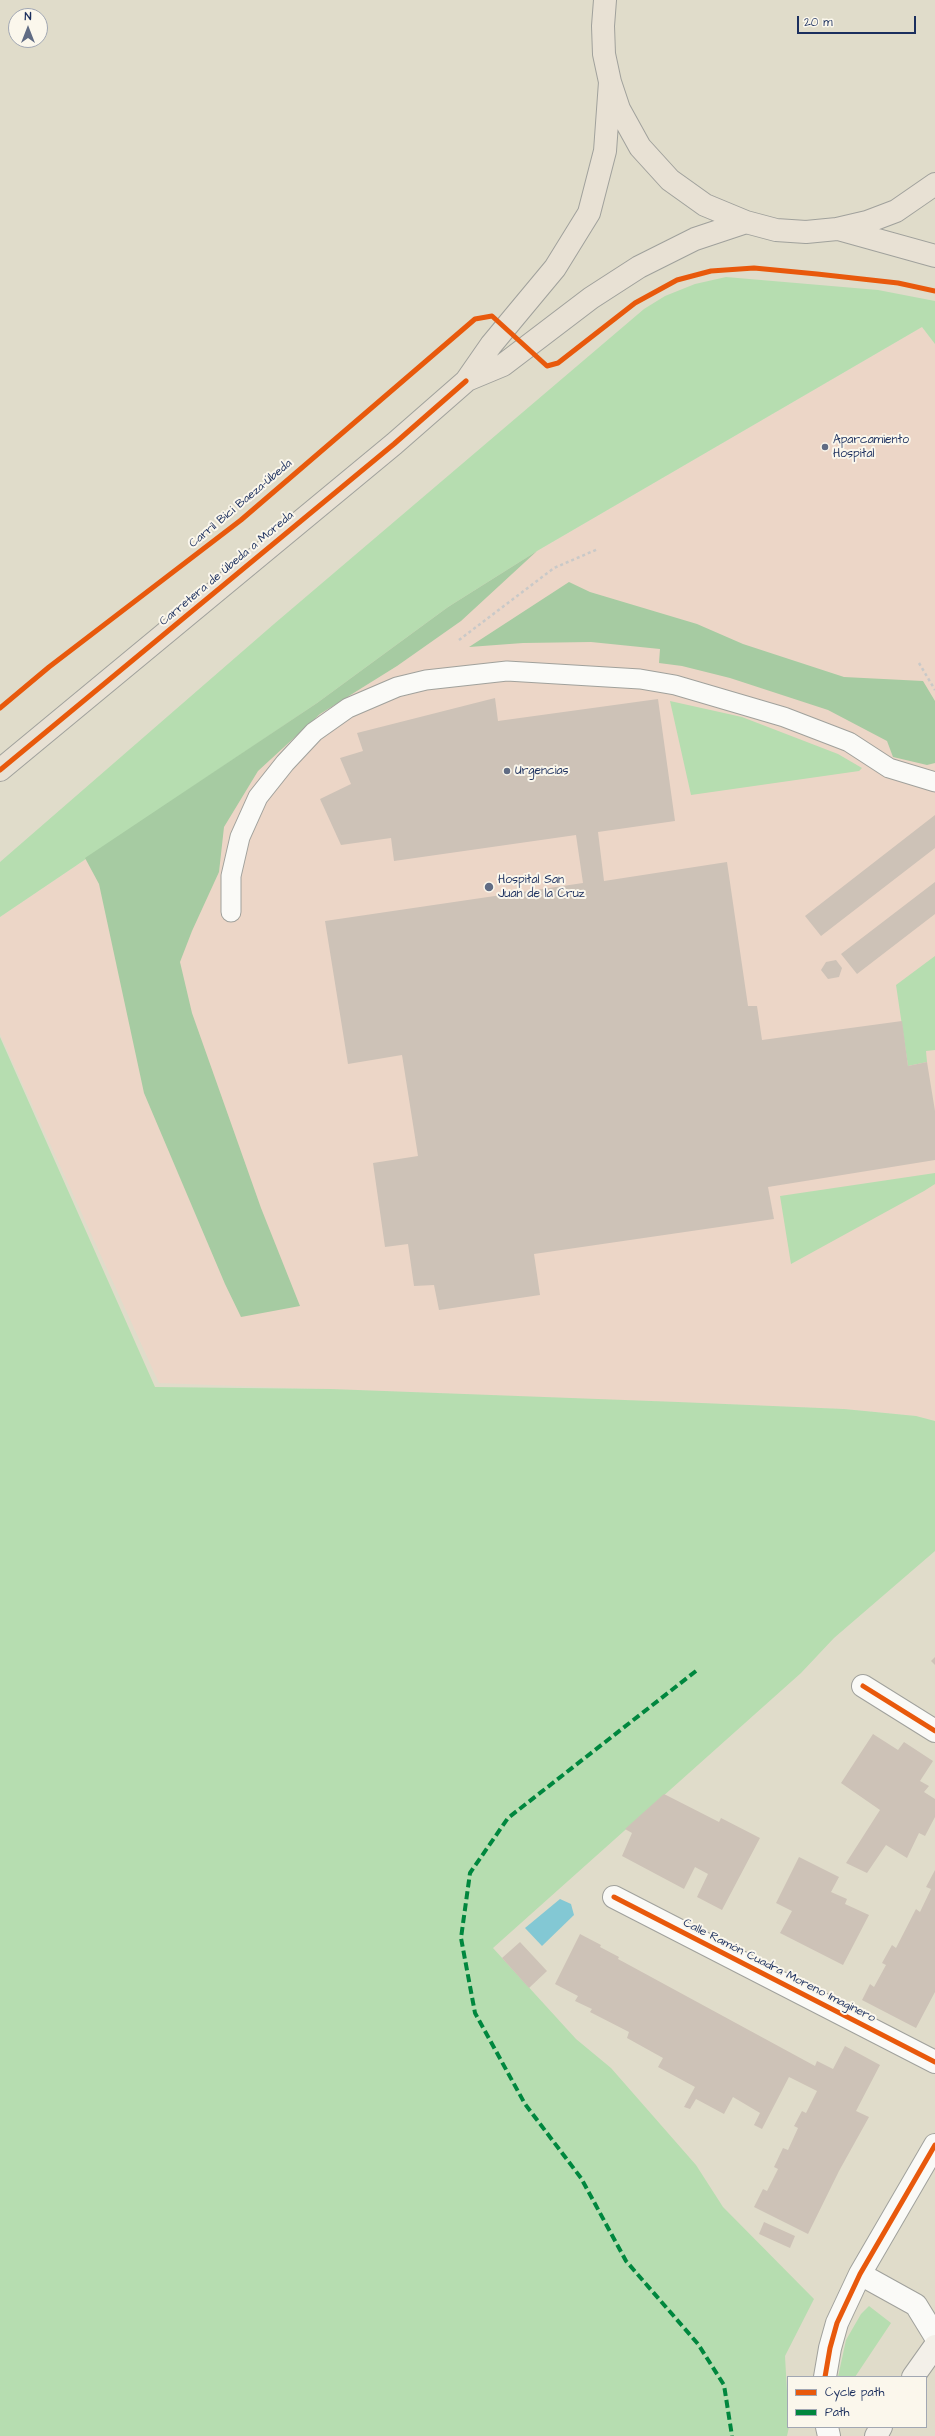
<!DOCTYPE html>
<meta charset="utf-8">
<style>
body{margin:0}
#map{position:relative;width:935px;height:2436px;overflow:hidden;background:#e0dcca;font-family:"Architects Daughter",sans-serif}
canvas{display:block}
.legend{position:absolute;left:787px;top:2376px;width:140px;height:52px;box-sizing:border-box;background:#fbf7ec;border:1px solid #a1a7b3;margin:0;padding:5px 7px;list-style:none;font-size:12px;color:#1b2f5e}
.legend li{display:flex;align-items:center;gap:8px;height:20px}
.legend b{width:20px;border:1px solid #a1a7b3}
.north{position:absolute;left:8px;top:8px;width:40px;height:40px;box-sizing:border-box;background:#fbf7ec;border:1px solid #a1a7b3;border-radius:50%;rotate:0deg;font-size:11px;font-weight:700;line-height:16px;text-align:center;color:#1b2f5e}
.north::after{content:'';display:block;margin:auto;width:14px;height:18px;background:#606c84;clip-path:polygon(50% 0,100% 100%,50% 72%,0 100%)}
.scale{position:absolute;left:797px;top:16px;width:119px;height:18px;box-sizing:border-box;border:2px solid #1b2f5e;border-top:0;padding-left:5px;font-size:12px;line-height:14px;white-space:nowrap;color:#1b2f5e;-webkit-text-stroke:3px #fbf7ec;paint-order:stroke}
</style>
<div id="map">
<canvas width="935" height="2436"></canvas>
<ul class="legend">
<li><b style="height:5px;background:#e8590c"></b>Cycle path</li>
<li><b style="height:5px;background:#00873e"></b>Path</li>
</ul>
<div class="north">N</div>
<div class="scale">20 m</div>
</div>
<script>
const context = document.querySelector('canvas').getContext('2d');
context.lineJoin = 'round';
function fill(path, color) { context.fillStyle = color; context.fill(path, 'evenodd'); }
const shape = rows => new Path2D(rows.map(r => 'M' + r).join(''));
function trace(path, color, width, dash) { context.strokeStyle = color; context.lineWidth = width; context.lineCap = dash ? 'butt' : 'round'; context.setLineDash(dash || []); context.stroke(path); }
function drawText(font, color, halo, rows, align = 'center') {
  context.font = font + ' "Architects Daughter",sans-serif'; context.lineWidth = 4; context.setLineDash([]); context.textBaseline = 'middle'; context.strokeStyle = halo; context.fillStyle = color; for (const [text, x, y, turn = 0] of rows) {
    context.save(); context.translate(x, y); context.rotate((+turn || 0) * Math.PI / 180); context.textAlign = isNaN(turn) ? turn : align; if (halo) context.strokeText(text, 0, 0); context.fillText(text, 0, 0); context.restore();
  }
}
const built = shape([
 [922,327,935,344,935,1421,916,1416,844,1409,159,1383,0,1034,0,917,317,703,448,607,537,551]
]);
const green = shape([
 [726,277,878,290,935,301,935,344,922,327,537,551,448,607,317,703,0,917,0,862,274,624,644,309,665,296,695,284],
 [670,701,742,717,838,754,862,768,859,771,691,795],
 [935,956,935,1050,926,1051,927,1062,908,1066,896,985],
 [0,1037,155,1387,331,1389,678,1402,844,1409,916,1416,935,1421,935,1551,834,1638,801,1673,493,1948,576,2039,611,2068,696,2165,723,2207,814,2299,785,2356,789,2427,787,2436,0,2436],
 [935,1173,935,1184,924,1191,791,1264,780,1196],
 [869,2306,891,2323,855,2377,838,2377,846,2340,861,2314]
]);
const forest = shape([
 [537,551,461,621,397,666,320,714,258,771,224,827,219,872,192,931,180,962,192,1013,261,1208,300,1306,241,1317,225,1284,144,1093,99,884,85,858,317,703,448,607],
 [569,582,590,592,697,624,743,644,844,677,923,681,935,701,935,763,927,765,893,757,887,741,828,710,730,678,682,666,659,663,660,649,591,642,523,643,469,647]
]);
const water = shape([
 [560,1899,571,1904,574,1915,542,1946,525,1928]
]);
const building = shape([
 [495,698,498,721,658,699,675,821,598,832,604,881,727,862,748,1006,757,1006,762,1040,902,1021,908,1066,927,1062,935,1111,935,1160,768,1187,774,1219,534,1254,540,1295,439,1310,434,1285,414,1286,408,1244,385,1247,373,1163,418,1156,402,1055,348,1064,325,921,583,883,576,835,394,861,391,838,341,845,320,799,351,784,340,758,363,751,357,733],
 [935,815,935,848,821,936,805,916],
 [935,882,935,914,857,974,841,954],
 [836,960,842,968,839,977,828,979,821,970,826,962],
 [935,1657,935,1665,931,1661],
 [873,1734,898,1750,904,1742,933,1761,920,1781,929,1786,924,1792,935,1799,935,1817,925,1836,919,1833,907,1858,886,1845,867,1873,846,1863,880,1810,841,1783],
 [664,1794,719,1822,721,1818,760,1838,722,1910,697,1897,708,1874,695,1867,684,1889,622,1856,632,1833,625,1829],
 [799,1857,839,1877,831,1892,847,1899,845,1904,869,1915,843,1965,780,1933,792,1911,776,1903],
 [935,1870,935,1992,916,2028,862,2000,870,1984,874,1987,886,1965,882,1963,892,1945,896,1948,916,1909,920,1912,931,1889,926,1887],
 [580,1934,601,1945,600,1947,619,1957,618,1959,815,2066,817,2061,833,2069,845,2046,880,2065,856,2111,869,2117,839,2171,808,2234,754,2207,763,2189,767,2191,778,2169,774,2167,783,2148,788,2150,798,2128,794,2126,802,2111,806,2113,817,2091,789,2077,762,2129,754,2125,760,2113,733,2097,724,2114,696,2099,690,2109,684,2107,695,2087,658,2067,663,2058,627,2038,629,2032,590,2012,592,2009,575,2001,578,1996,555,1984],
 [520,1942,547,1971,529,1988,502,1958],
 [764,2222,795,2236,790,2248,759,2234]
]);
const path = shape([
 [459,640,554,568,598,549],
 [919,663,935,690]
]);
const lane = shape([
 [231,912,231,876,240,837,258,797,285,763,314,732,348,708,397,687,426,680,507,671,640,679,675,685,784,717,849,742,889,768,935,782]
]);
const street = shape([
 [863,1686,935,1731],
 [614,1897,935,2062],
 [860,2274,916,2305,935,2336],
 [825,2377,830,2348,837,2323,860,2274,935,2145],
 [827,2427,829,2436]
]);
const secondary = shape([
 [913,2377,935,2346],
 [876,2436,881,2427]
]);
const primary = shape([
 [605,0,603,26,604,54,610,82,619,109,640,147,670,180,705,205,746,222,776,230,806,232,837,229,867,222,896,211,935,184],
 [838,229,935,256],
 [467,380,503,365,591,298,639,267,695,239,746,222],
 [0,770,394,444,466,381,491,345,555,268,589,213,605,151,610,82]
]);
const quiet = shape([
 [696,1671,508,1818,470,1873,461,1938,475,2013,525,2104,581,2178,626,2261,698,2344,724,2385,732,2436]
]);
const cycleway = shape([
 [0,708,49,667,241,520,475,319,492,316,547,366,558,363,635,303,677,280,711,271,754,268,817,274,898,283,935,291],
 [0,770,394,444,466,381],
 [863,1686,935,1731],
 [614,1897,935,2062],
 [825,2377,830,2348,837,2323,860,2274,935,2145]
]);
const markers = [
 [825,447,4,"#606c84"],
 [507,771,4,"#606c84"],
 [489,887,5,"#606c84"]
];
const poiNames = [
 ["Aparcamiento",833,440],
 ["Hospital",833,454],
 ["Urgencias",515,771],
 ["Hospital San",498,880],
 ["Juan de la Cruz",498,894]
];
const streetNames = [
 ["Carril Bici Baeza-Úbeda",241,504,-40],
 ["Carretera de Úbeda a Moreda",227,569,-40],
 ["Calle Ramón Cuadra Moreno Imaginero",779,1971,27]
];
fill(built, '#ecd6c7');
fill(green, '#b6ddb0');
fill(forest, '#a6cba2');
fill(water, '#83c8d4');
fill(building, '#cdc2b7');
trace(lane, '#a0a19c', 21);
trace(street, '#a0a19c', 24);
trace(secondary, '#a0a19c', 24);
trace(primary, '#a0a19c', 24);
trace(path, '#c9c9c8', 2.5, [3, 3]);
trace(lane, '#fafaf7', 19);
trace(street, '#fafaf7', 22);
trace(secondary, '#f3f0e9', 22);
trace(primary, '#e8e1d4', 22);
trace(quiet, '#00873e', 4, [8, 4]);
trace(cycleway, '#e8590c', 5);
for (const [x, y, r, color] of markers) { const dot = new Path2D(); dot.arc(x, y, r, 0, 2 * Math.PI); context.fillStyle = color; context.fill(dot); trace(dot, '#fbf7ec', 1.5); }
drawText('12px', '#1b2f5e', '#fbf7ec', poiNames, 'left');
drawText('12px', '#1b2f5e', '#fbf7ec', streetNames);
</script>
